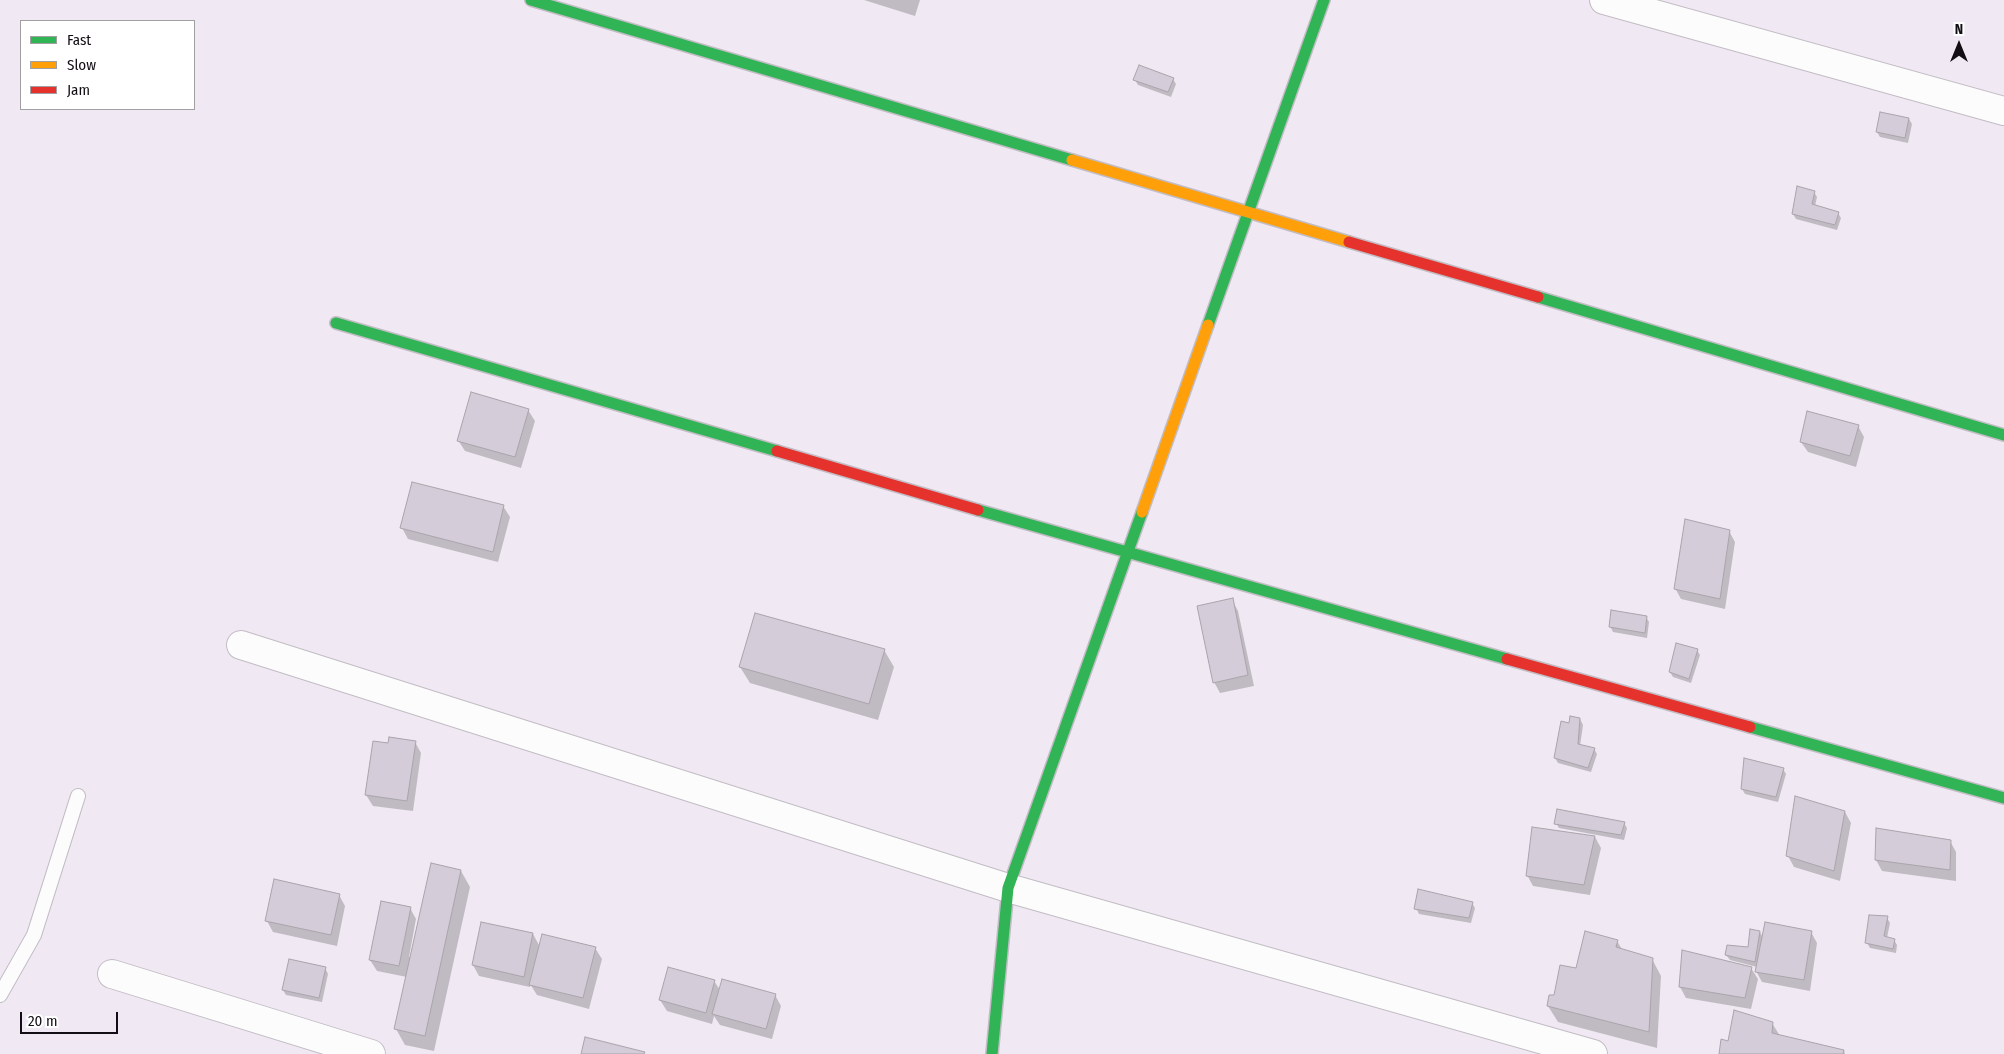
<!DOCTYPE html>
<style>
body{margin:0}
#map{position:relative;width:2004px;height:1054px;overflow:hidden;background:#f0e9f3;font-family:"Fira Sans Condensed",sans-serif}
canvas{display:block}
.legend{position:absolute;left:20px;top:20px;width:175px;height:90px;box-sizing:border-box;background:#fff;border:1px solid #a19fa1;margin:0;padding:6px 9px;list-style:none;font-size:15px;color:#130e14}
.legend li{display:flex;align-items:center;gap:10px;height:25px}
.legend b{width:25px;border:1px solid #a19fa1}
.north{position:absolute;left:1934px;top:20px;width:50px;height:50px;-webkit-text-stroke:4px #fff;paint-order:stroke;rotate:0deg;font-size:14px;font-weight:700;line-height:20px;text-align:center;color:#130e14}
.north::after{content:'';display:block;margin:auto;width:18px;height:22px;background:#130e14;clip-path:polygon(50% 0,100% 100%,50% 72%,0 100%)}
.scale{position:absolute;left:20px;top:1012px;width:98px;height:22px;box-sizing:border-box;border:2px solid #130e14;border-top:0;padding-left:6px;font-size:15px;line-height:18px;white-space:nowrap;color:#130e14;-webkit-text-stroke:4px #fff;paint-order:stroke}
</style>
<div id="map">
<canvas width="2004" height="1054"></canvas>
<ul class="legend">
<li><b style="height:6px;background:#30b455"></b>Fast</li>
<li><b style="height:6px;background:#ff9f0a"></b>Slow</li>
<li><b style="height:6px;background:#e5322d"></b>Jam</li>
</ul>
<div class="north">N</div>
<div class="scale">20 m</div>
</div>
<script>
const context = document.querySelector('canvas').getContext('2d');
context.lineJoin = 'round';
function fill(path, color) { context.fillStyle = color; context.fill(path, 'evenodd'); }
const shape = rows => new Path2D(rows.map(r => 'M' + r).join(''));
function trace(path, color, width, dash) { context.strokeStyle = color; context.lineWidth = width; context.lineCap = dash ? 'butt' : 'round'; context.setLineDash(dash || []); context.stroke(path); }
const shadow = shape([
 [864,0,920,0,915,16],
 [1173,79,1176,84,1171,97,1138,85,1135,80],
 [1909,119,1912,124,1908,143,1880,137,1877,132],
 [1814,192,1817,197,1815,206,1838,213,1841,218,1837,230,1796,219,1793,214],
 [528,410,535,421,521,468,465,451,458,440],
 [1858,426,1864,437,1856,467,1808,452,1801,442],
 [503,506,510,517,498,562,408,539,402,528],
 [1729,531,1735,542,1725,609,1681,599,1675,588],
 [1232,600,1238,611,1254,686,1220,693,1214,682],
 [1646,617,1649,622,1647,638,1613,632,1610,626],
 [884,650,894,667,878,720,750,683,740,667],
 [1697,650,1700,655,1691,683,1673,677,1670,672],
 [1580,719,1583,725,1580,746,1594,749,1597,754,1591,772,1558,763,1555,758],
 [415,742,421,753,413,811,373,806,366,795,389,744],
 [1783,769,1786,774,1778,802,1745,794,1742,789],
 [1845,812,1851,823,1840,881,1794,867,1788,856],
 [1556,823,1624,823,1627,828,1624,840,1559,828],
 [1595,837,1601,848,1590,895,1533,886,1527,875],
 [1950,841,1956,852,1956,881,1882,871,1876,860],
 [461,871,470,887,434,1051,405,1045,396,1029,407,977,377,971,370,960,410,908,416,919,409,957,411,957],
 [339,895,345,906,337,946,273,932,267,921],
 [1472,903,1475,908,1471,923,1419,914,1416,908],
 [1887,918,1890,923,1887,938,1894,940,1897,945,1896,953,1870,948,1867,943],
 [1760,932,1763,938,1811,932,1817,943,1810,991,1762,982,1756,971,1757,967,1730,960,1726,955,1750,949],
 [533,934,540,947,595,948,602,959,589,1009,537,995,530,984,530,987,479,976,473,965],
 [1617,941,1623,951,1652,959,1661,976,1657,1048,1558,1022,1548,1006,1577,969],
 [325,968,328,974,322,1002,286,995,283,990],
 [1751,968,1758,979,1751,1009,1686,998,1680,987],
 [714,981,720,990,775,995,781,1006,772,1039,720,1025,714,1016,712,1024,667,1011,660,1000],
 [1772,1023,1780,1036,1844,1051,1845,1054,1721,1054]
]);
const building = shape([
 [1139,65,1174,78,1168,92,1133,80,1139,65],
 [1880,112,1909,118,1905,138,1876,132,1880,112],
 [1797,186,1815,191,1812,204,1839,212,1835,225,1792,214,1797,186],
 [471,392,529,409,515,457,457,441,471,392],
 [1807,411,1859,425,1850,456,1800,442,1807,411],
 [412,482,504,505,493,552,400,528,412,482],
 [1685,519,1730,530,1720,599,1674,589,1685,519],
 [1233,598,1248,675,1213,683,1197,606,1233,598],
 [1611,610,1647,616,1645,633,1609,627,1611,610],
 [755,613,885,649,869,704,739,667,755,613],
 [1676,643,1698,649,1689,679,1669,672,1676,643],
 [1570,716,1580,718,1578,744,1595,748,1588,768,1554,758,1561,721,1569,723,1570,716],
 [389,737,416,741,407,801,365,795,373,741,388,743,389,737],
 [1744,758,1784,768,1776,797,1741,789,1744,758],
 [1795,796,1845,811,1834,871,1786,856,1795,796],
 [1557,809,1625,822,1621,835,1554,824,1557,809],
 [1532,827,1595,836,1584,885,1526,876,1532,827],
 [1876,828,1951,840,1950,870,1875,860,1876,828],
 [431,863,461,870,425,1036,394,1029,431,863],
 [274,879,340,894,331,935,265,921,274,879],
 [1418,889,1473,902,1469,918,1414,909,1418,889],
 [381,901,411,907,399,966,369,960,381,901],
 [1869,915,1888,916,1884,936,1895,939,1893,949,1865,943,1869,915],
 [481,922,533,933,524,977,472,965,481,922],
 [1765,922,1812,931,1804,980,1755,972,1765,922],
 [1750,929,1760,931,1755,962,1725,955,1727,945,1748,947,1750,929],
 [1585,931,1618,940,1616,947,1653,958,1649,1032,1547,1006,1549,995,1554,995,1560,965,1576,968,1585,931],
 [542,934,596,947,583,998,529,985,542,934],
 [1682,950,1752,967,1745,998,1679,987,1682,950],
 [289,959,326,967,319,998,282,990,289,959],
 [668,967,715,980,706,1013,659,1000,668,967],
 [722,979,776,994,766,1029,712,1014,722,979],
 [1734,1010,1773,1022,1772,1033,1844,1050,1843,1054,1719,1054,1721,1039,1728,1041,1734,1010],
 [585,1037,645,1052,644,1054,581,1054,585,1037]
]);
const lane = shape([
 [0,995,34,935,78,796]
]);
const street = shape([
 [1604,0,2004,111],
 [241,645,1008,888,1593,1054],
 [112,974,371,1054]
]);
const fast = shape([
 [531,0,1072,160],
 [1538,297,2004,435],
 [336,323,777,451],
 [1208,325,1324,0],
 [978,510,1507,659],
 [1750,727,2004,798],
 [992,1054,1008,888,1142,512]
]);
const slow = shape([
 [1072,160,1349,242],
 [1142,512,1208,325]
]);
const jam = shape([
 [1349,242,1538,297],
 [777,451,978,510],
 [1507,659,1750,727]
]);
fill(shadow, '#0003');
fill(building, '#d4ccd8');
trace(building, '#a9a4ab', 1);
trace(lane, '#c2bcc4', 16);
trace(street, '#c2bcc4', 30);
trace(fast, '#c2bcc4', 14);
trace(slow, '#c2bcc4', 14);
trace(jam, '#c2bcc4', 14);
trace(lane, '#fdfcfd', 14);
trace(street, '#fdfcfd', 28);
trace(fast, '#30b455', 11);
trace(slow, '#ff9f0a', 11);
trace(jam, '#e5322d', 11);
</script>
